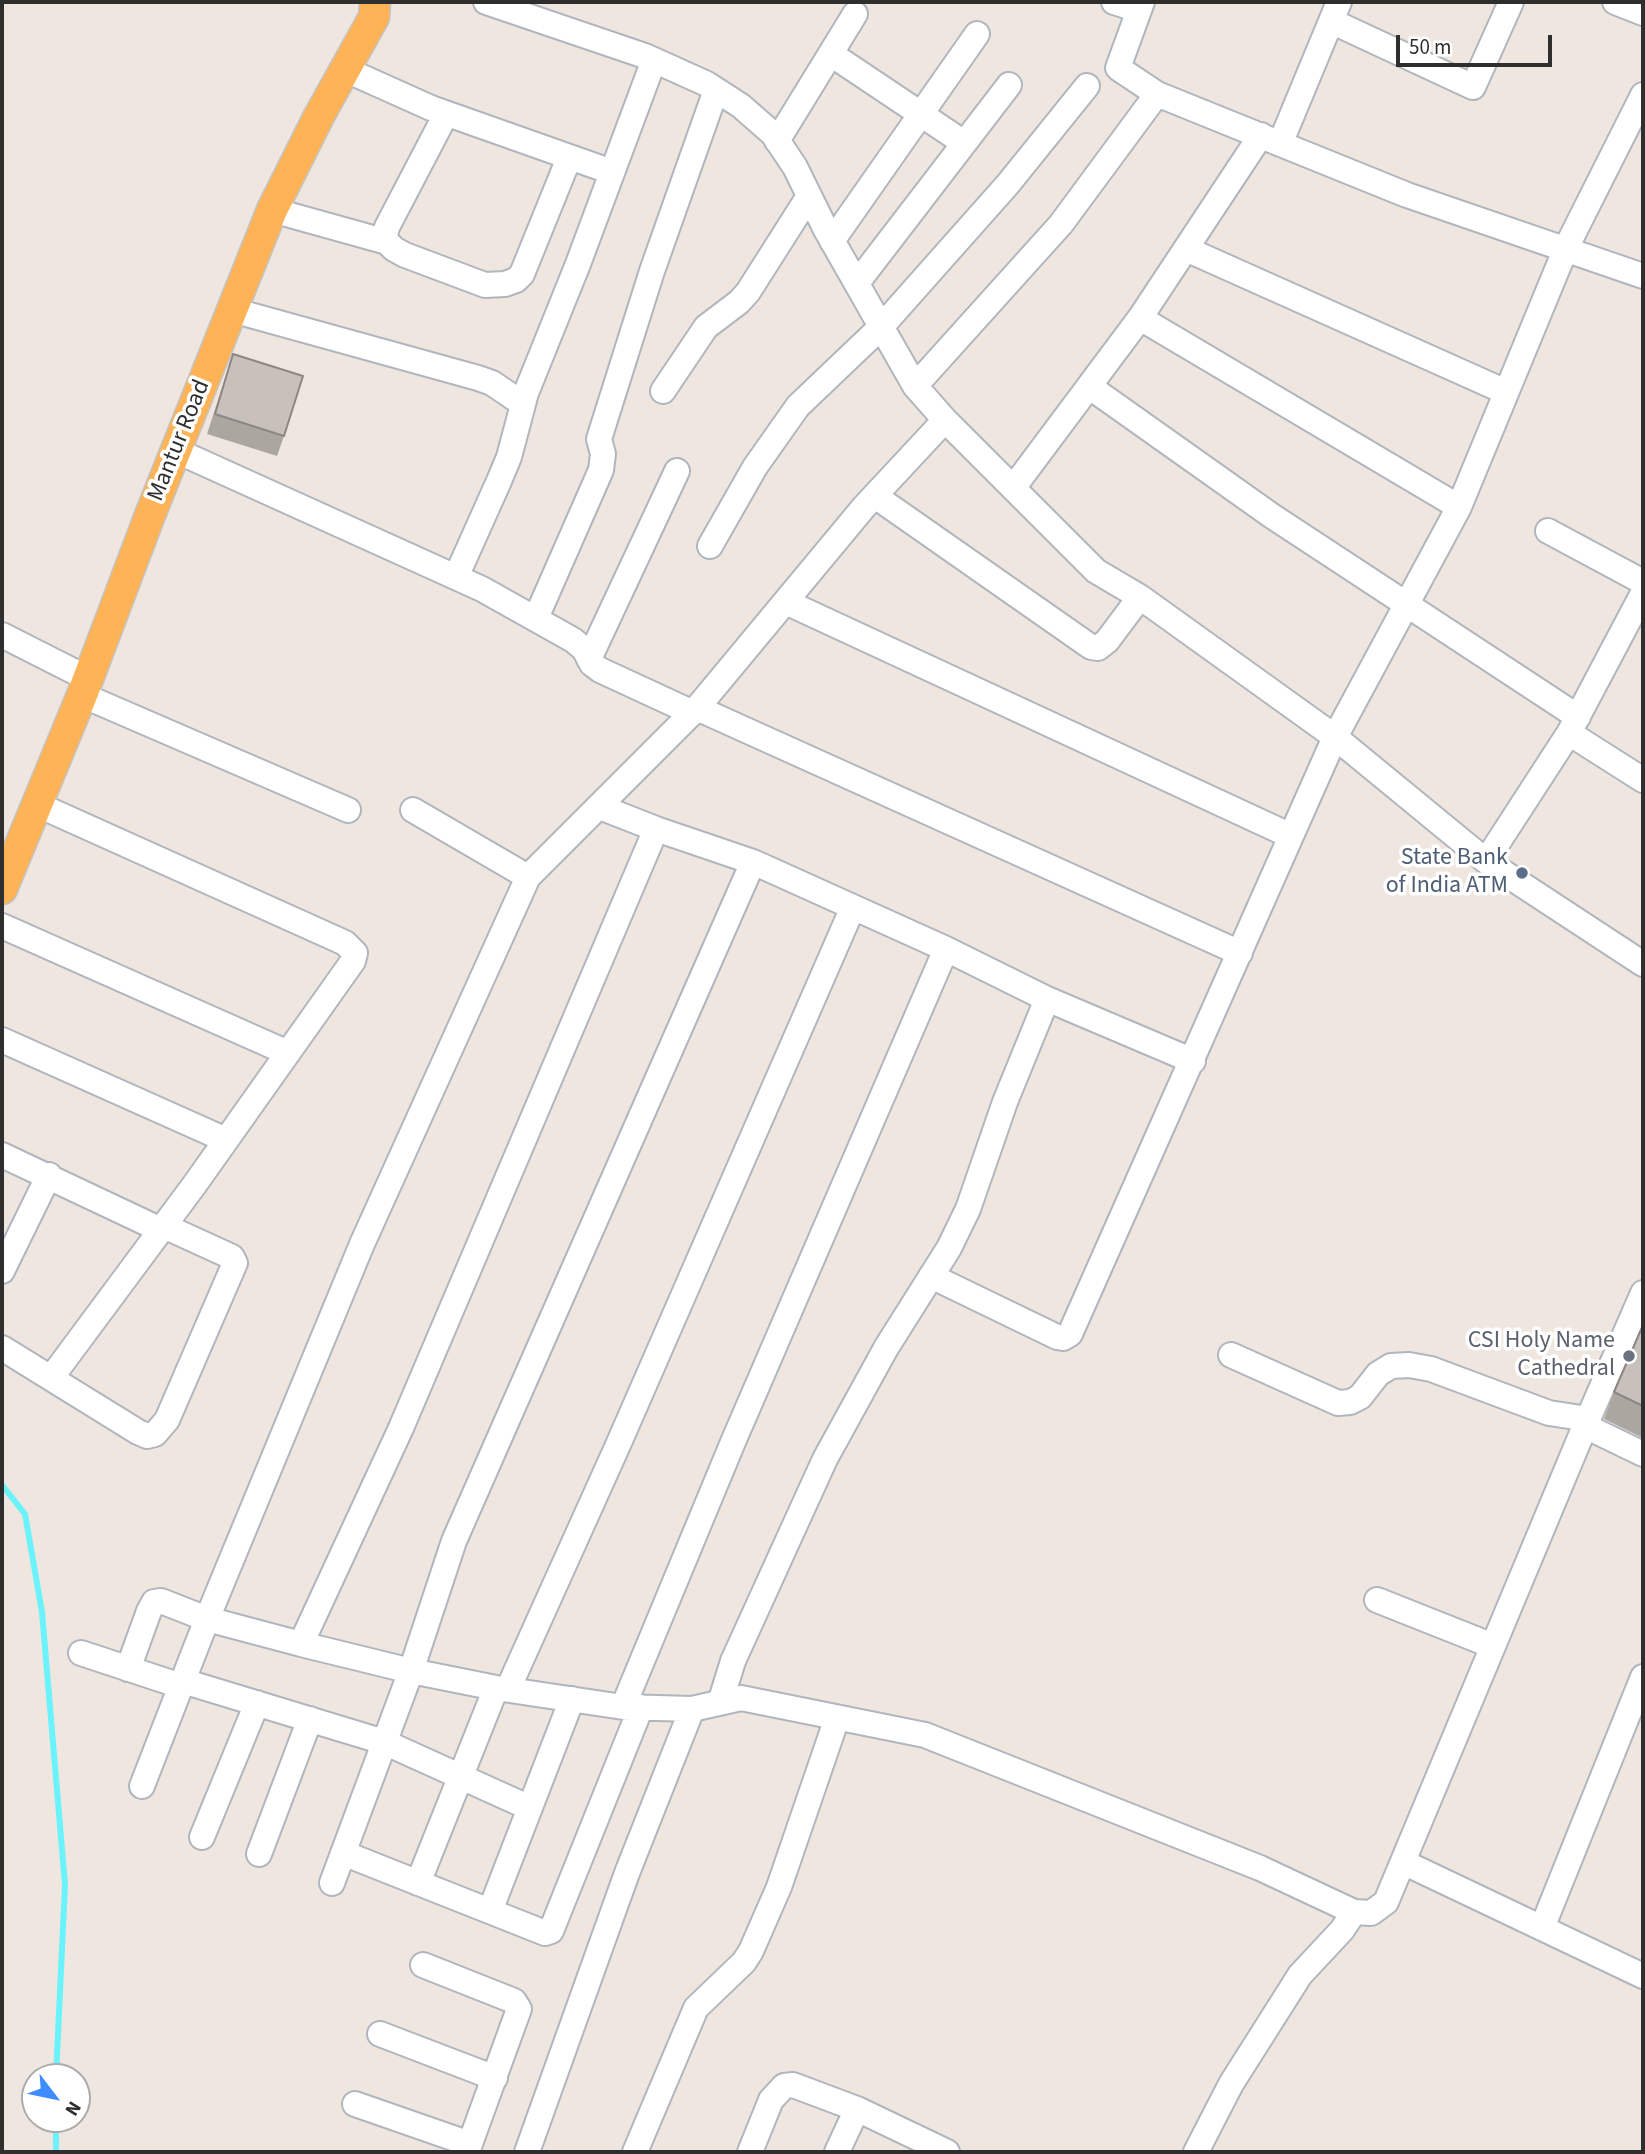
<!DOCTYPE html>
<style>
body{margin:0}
#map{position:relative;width:1645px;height:2154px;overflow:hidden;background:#f0e6e0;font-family:"Source Sans 3",sans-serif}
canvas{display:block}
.frame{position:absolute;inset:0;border:4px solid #2e2e2e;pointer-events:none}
.north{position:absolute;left:21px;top:2063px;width:70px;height:70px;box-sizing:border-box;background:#fff;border:2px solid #ababab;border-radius:50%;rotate:122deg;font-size:19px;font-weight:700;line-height:28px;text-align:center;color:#2e2e2e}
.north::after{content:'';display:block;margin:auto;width:24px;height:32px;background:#3e8cff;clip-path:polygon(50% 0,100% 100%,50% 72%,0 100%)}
.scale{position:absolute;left:1396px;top:35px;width:156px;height:32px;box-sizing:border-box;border:4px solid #2e2e2e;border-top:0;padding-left:9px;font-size:21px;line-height:24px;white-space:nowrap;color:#2e2e2e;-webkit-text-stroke:5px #fff;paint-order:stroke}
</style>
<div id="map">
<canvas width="1645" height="2154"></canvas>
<div class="frame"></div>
<div class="north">N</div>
<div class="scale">50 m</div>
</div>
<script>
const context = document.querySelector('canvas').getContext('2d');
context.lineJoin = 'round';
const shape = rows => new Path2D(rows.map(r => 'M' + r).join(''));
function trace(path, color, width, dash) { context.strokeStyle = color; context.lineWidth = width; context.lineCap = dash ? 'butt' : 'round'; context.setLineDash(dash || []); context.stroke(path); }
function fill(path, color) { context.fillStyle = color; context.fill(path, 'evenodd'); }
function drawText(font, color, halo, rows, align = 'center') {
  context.font = font + ' "Source Sans 3",sans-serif'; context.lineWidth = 7; context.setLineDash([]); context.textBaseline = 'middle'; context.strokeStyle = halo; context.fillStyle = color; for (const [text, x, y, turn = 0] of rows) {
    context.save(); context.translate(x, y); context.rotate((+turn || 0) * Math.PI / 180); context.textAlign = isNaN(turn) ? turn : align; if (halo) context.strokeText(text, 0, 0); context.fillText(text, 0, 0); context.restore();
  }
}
const stream = shape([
 [2,1485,25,1514,42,1612,65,1885,56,2077],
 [56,2152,56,2119]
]);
const minor = shape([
 [486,2,645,56,707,84,741,106,773,134,795,167,825,228,915,386,945,420,1096,571,1140,597,1335,737,1486,861,1643,964],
 [1114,2,1139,10],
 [1142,2,1118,68,1157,94,1407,195,1643,276],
 [1615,2,1643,13],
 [1331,21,1473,87,1511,2],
 [831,54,964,143],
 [344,69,431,108,612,172],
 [446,114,387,227,385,235,387,242,394,249,405,255,485,285,505,284,516,280,522,274,569,158],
 [777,141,855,14],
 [1280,144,1339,2],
 [272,210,387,242],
 [832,241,977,34],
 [1186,249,1506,392],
 [857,283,1009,85],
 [232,310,478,378,492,383,523,404],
 [1140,318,1459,507],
 [915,386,1061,224,1157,94],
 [1090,387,1272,516,1578,717],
 [663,391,706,327,739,302,748,292,809,196],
 [177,451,482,589,573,640,584,649,592,664,600,670,693,713],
 [1013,488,1140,318,1261,135],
 [875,496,1091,647,1098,648,1107,641,1140,597],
 [1548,531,1643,582],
 [710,546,755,467,798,406,882,326,1008,184,1087,86],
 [456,577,499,481,509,457,526,393,578,264,654,60],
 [786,602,1291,836],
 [536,618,601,470,603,454,599,439,652,271,716,90],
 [2,635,73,671],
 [589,659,677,471],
 [82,695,348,810],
 [697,708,1240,953],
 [1569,733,1643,780],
 [36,804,345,943,355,953,353,961,195,1184,51,1378],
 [413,810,528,877,697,708,864,507,945,420],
 [1486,861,1569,733,1643,593],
 [528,877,362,1244,207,1619,301,1644,401,1428,656,829,600,807],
 [2,926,288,1053],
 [946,949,1047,999,1193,1061],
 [2,1040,226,1140],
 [2,1155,161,1230],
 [2,1271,49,1175],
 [931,1276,1057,1337,1063,1338,1070,1334,1335,737,1459,507,1566,248,1643,95],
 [2,1348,138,1432,147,1436,155,1434,167,1420,235,1263,232,1257,164,1226],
 [1231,1355,1338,1403,1350,1402,1360,1397,1378,1374,1391,1366,1409,1365,1431,1369,1549,1413,1588,1419],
 [1585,1426,1643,1454],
 [1377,1600,1493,1646],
 [301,1644,411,1671,496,1688,623,1707,692,1709,741,1698,925,1735,1260,1868,1354,1912,1371,1913,1386,1902,1585,1426,1643,1293],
 [81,1653,181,1686],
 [128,1669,149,1611,154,1602,161,1601,207,1619,142,1786],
 [183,1681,384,1742,530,1808],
 [508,1689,618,1445,853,907],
 [720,1703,733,1661,825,1459,886,1348,949,1248,968,1209,1005,1102,1047,999],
 [623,1707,733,1442,946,949,753,862,656,829],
 [202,1837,257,1703],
 [343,1853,545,1933,551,1931,641,1707],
 [259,1854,310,1719],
 [1403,1862,1643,1976],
 [332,1883,411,1671,454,1541,753,862],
 [418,1883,496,1688],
 [490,1911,572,1699],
 [1542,1928,1643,1677],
 [423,1965,514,2001,519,2009,467,2152],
 [380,2034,495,2078],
 [355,2104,470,2144],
 [527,2152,627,1873,692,1709],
 [635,2152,696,2008,744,1962,751,1951,779,1887,837,1718],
 [750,2152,771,2100,784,2086,793,2085,857,2109,947,2152],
 [837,2152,857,2109],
 [1196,2152,1231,2084,1300,1975,1342,1930,1354,1912]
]);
const major = shape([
 [2,889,82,695,150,515,272,210,319,116,374,17,375,2]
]);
const wall = shape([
 [233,354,284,436,277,456,207,434],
 [1643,1325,1643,1438,1604,1419,1614,1392]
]);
const building = shape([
 [233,354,303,376,284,436,215,414,233,354],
 [1643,1325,1643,1406,1614,1392,1643,1325]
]);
const markers = [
 [1522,873,7,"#5c6f8a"],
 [1629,1356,7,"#6b7280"]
];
const streetNames = [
 ["Mantur Road",180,441,-68]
];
const serviceNames = [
 ["State Bank",1508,859],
 ["of India ATM",1508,887]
];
const worshipNames = [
 ["CSI Holy Name",1615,1342],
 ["Cathedral",1615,1370]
];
trace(stream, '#6af3fb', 6);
trace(minor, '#b0b6be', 28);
trace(major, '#c4c4c4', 33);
trace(minor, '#fff', 24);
trace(major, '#feb357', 30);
fill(wall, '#aca6a1');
fill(building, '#c8c1bb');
trace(building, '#8c8783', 2);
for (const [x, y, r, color] of markers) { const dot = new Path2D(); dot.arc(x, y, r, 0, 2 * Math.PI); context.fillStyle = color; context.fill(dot); trace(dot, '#fff', 2.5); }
drawText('24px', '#2e2e2e', '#fff', streetNames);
drawText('24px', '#4e5e75', '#fff', serviceNames, 'right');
drawText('24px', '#5b616d', '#fff', worshipNames, 'right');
</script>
